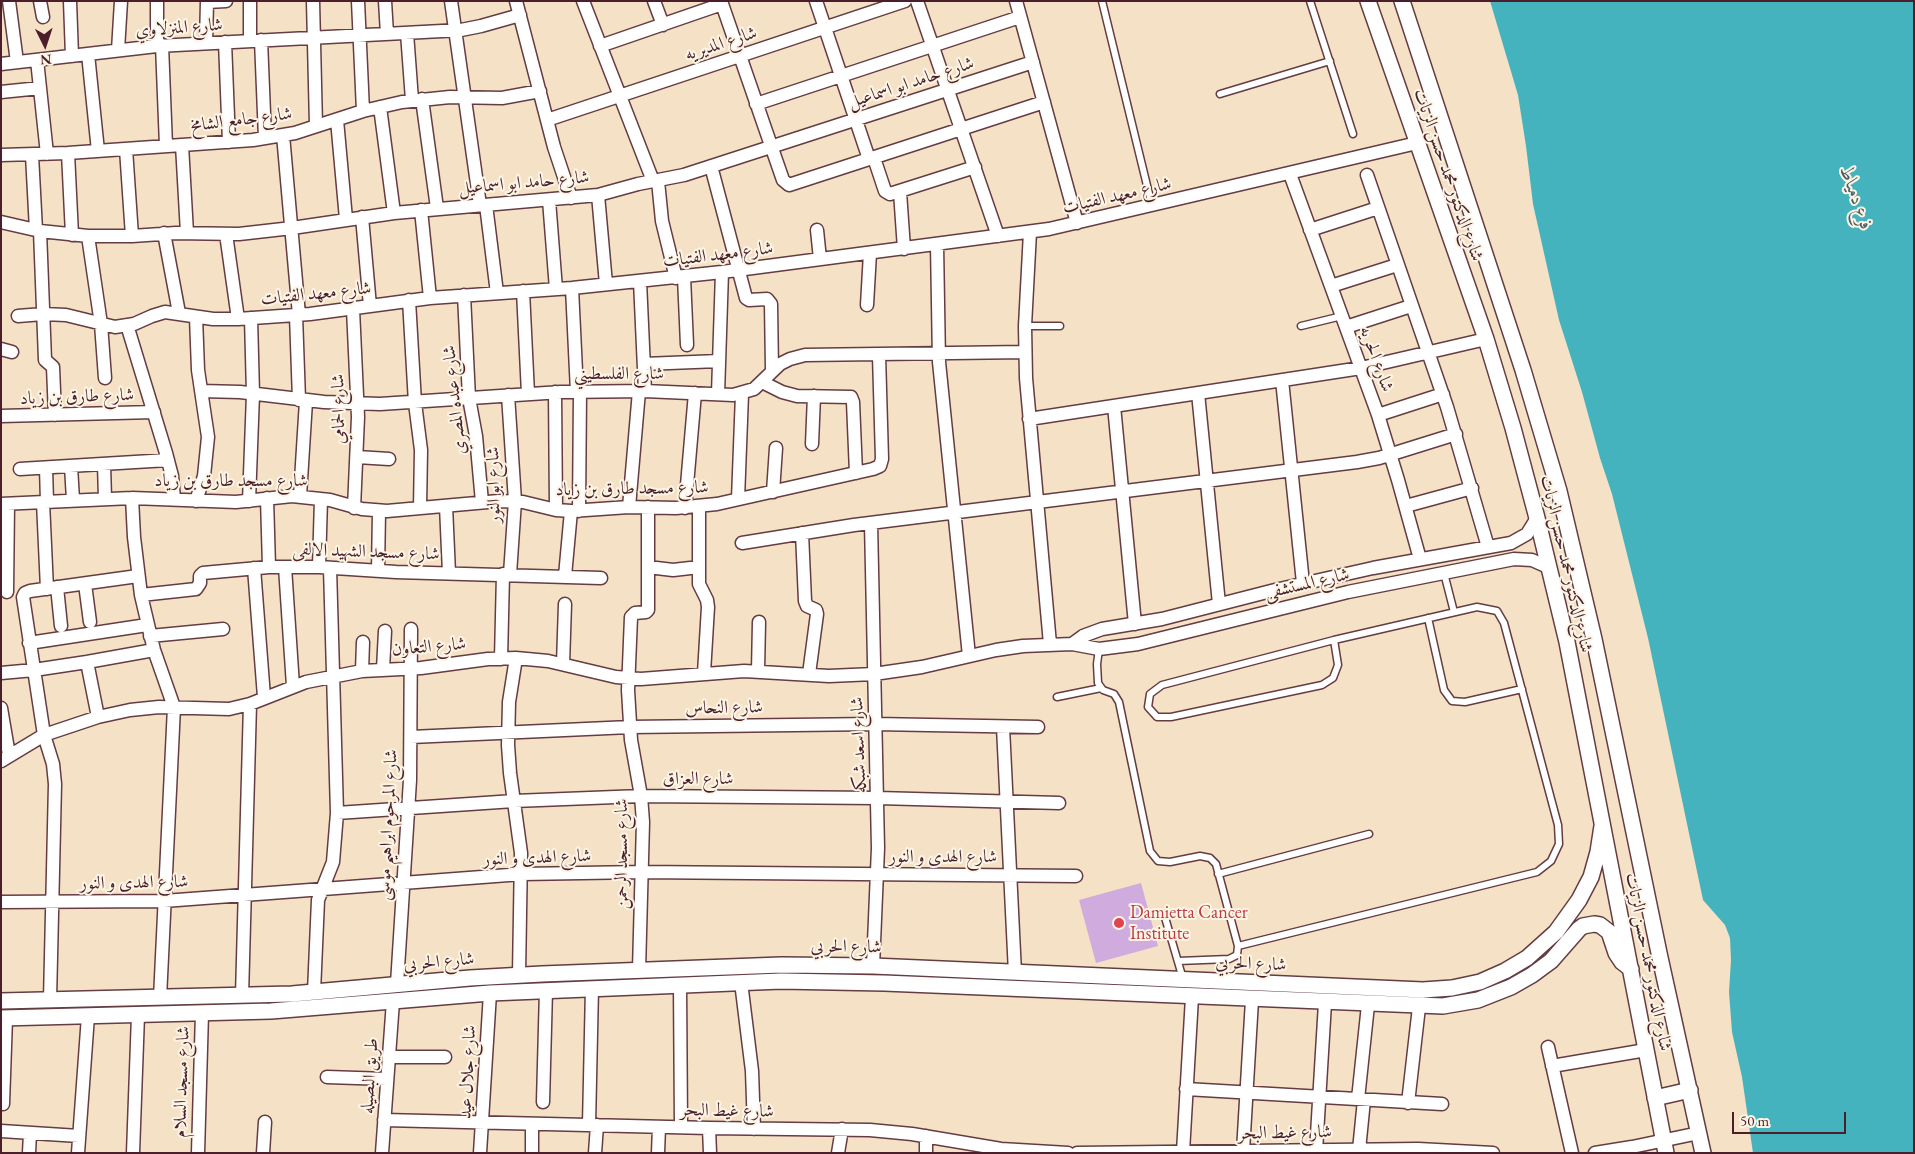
<!DOCTYPE html>
<meta charset="utf-8">
<style>
body{margin:0}
#map{position:relative;width:1915px;height:1154px;overflow:hidden;background:#f5e1c6;font-family:"EB Garamond",serif}
canvas{display:block}
.frame{position:absolute;inset:0;border:2px solid #4a1f2b;pointer-events:none}
.north{position:absolute;left:20px;top:20px;width:50px;height:50px;-webkit-text-stroke:4px #fcf5e5;paint-order:stroke;rotate:176deg;font-size:14px;font-weight:700;line-height:20px;text-align:center;color:#4a1f2b}
.north::after{content:'';display:block;margin:auto;width:18px;height:22px;background:#4a1f2b;clip-path:polygon(50% 0,100% 100%,50% 72%,0 100%)}
.scale{position:absolute;left:1732px;top:1112px;width:114px;height:22px;box-sizing:border-box;border:2px solid #4a1f2b;border-top:0;padding-left:6px;font-size:15px;line-height:18px;white-space:nowrap;color:#4a1f2b;-webkit-text-stroke:4px #fcf5e5;paint-order:stroke}
</style>
<div id="map">
<canvas width="1915" height="1154"></canvas>
<div class="frame"></div>
<div class="north">N</div>
<div class="scale">50 m</div>
</div>
<script>
const context = document.querySelector('canvas').getContext('2d');
context.lineJoin = 'round';
function fill(path, color) { context.fillStyle = color; context.fill(path, 'evenodd'); }
const shape = rows => new Path2D(rows.map(r => 'M' + r).join(''));
function trace(path, color, width, dash) { context.strokeStyle = color; context.lineWidth = width; context.lineCap = dash ? 'butt' : 'round'; context.setLineDash(dash || []); context.stroke(path); }
function drawText(font, color, halo, rows, align = 'center') {
  context.font = font + ' "EB Garamond",Amiri,serif'; context.lineWidth = 4; context.setLineDash([]); context.textBaseline = 'middle'; context.strokeStyle = halo; context.fillStyle = color; for (const [text, x, y, turn = 0] of rows) {
    context.save(); context.translate(x, y); context.rotate((+turn || 0) * Math.PI / 180); context.textAlign = isNaN(turn) ? turn : align; if (halo) context.strokeText(text, 0, 0); context.fillText(text, 0, 0); context.restore();
  }
}
const water = shape([
 [1490,1,1914,1,1914,1153,1753,1153,1742,1077,1732,1032,1729,992,1731,960,1730,938,1725,925,1703,900,1648,638,1612,494,1600,458,1582,392,1559,320,1533,204,1526,146,1518,95]
]);
const building = shape([
 [1141,883,1158,946,1096,963,1079,900]
]);
const service = shape([
 [1102,1,1152,206],
 [1310,1,1353,134],
 [1220,94,1330,61],
 [1025,326,1060,326],
 [1301,326,1342,316],
 [1444,573,1454,612],
 [1428,618,1444,690,1452,701,1465,702,1522,689],
 [1099,649,1097,664,1098,683,1103,690,1114,694,1119,702,1150,851,1158,861,1170,862,1200,856,1210,858,1216,864,1238,946,1237,955,1229,959,1178,961],
 [1057,697,1101,688],
 [1218,874,1369,834],
 [1164,914,1183,979],
 [1238,946,1537,872,1551,861,1559,844,1558,825,1504,623,1497,611,1477,607,1334,640,1162,685,1150,694,1148,707,1157,717,1171,717,1322,685,1333,678,1338,665,1334,640]
]);
const minor = shape([
 [9,1,17,62],
 [40,1,43,17],
 [70,1,72,56],
 [313,1,316,126],
 [358,1,363,111],
 [385,1,387,34],
 [451,1,480,205],
 [516,1,554,147,571,198],
 [583,1,653,181],
 [654,1,663,25],
 [721,1,783,180,789,185,1044,102],
 [816,1,869,159],
 [917,1,998,236],
 [1016,1,1077,223],
 [207,2,226,1],
 [407,33,412,100],
 [261,40,265,138],
 [250,41,250,1],
 [225,42,229,142],
 [206,43,207,1],
 [162,45,166,146],
 [157,46,157,1],
 [600,46,722,4],
 [118,50,121,1],
 [88,54,98,151],
 [37,60,47,154],
 [1,64,157,46,461,30,481,26,520,15],
 [1,92,40,88],
 [422,99,437,208],
 [756,104,1020,17],
 [380,107,394,213],
 [337,120,346,219],
 [547,120,905,1],
 [283,135,299,315],
 [182,145,187,233],
 [126,149,132,236],
 [68,153,72,235],
 [1,155,68,153,253,140,295,133,363,111,402,102,450,97,502,98,540,91],
 [32,155,36,230],
 [874,158,885,191,890,194,975,167],
 [711,166,746,298,749,300,767,299,771,304,772,370],
 [1290,174,1378,415,1398,480,1420,559],
 [1367,175,1447,407,1488,547],
 [658,181,662,221,676,278],
 [900,192,904,249],
 [598,195,606,284],
 [549,200,556,289],
 [486,205,497,293],
 [421,210,430,298],
 [362,217,370,306],
 [1,222,40,231,88,236,132,236,176,233,239,234,292,228,394,213,598,195,638,184,684,175,1033,62],
 [817,230,820,259],
 [1310,230,1378,208],
 [40,231,45,360,53,367,55,415],
 [1030,232,1025,326,1026,378,1050,644],
 [164,233,179,313],
 [226,234,238,319],
 [88,236,101,324,105,378],
 [937,244,939,362,969,656],
 [684,277,687,345],
 [640,281,645,391],
 [1331,286,1397,265],
 [572,288,577,392],
 [523,291,528,394],
 [464,295,469,398,476,436,482,502],
 [409,300,415,403,421,450,420,508],
 [867,305,870,253],
 [353,309,358,417,354,508],
 [296,315,299,400],
 [18,316,43,314,66,315,115,327,134,324,152,316,165,312,213,319,238,319,310,314,430,298,572,288,722,272,1049,229,1417,143],
 [127,325,166,453,172,476,174,499],
 [1346,327,1411,306],
 [1,349,12,352],
 [644,364,719,361],
 [1282,380,1303,583],
 [762,382,782,392,797,396,851,397,853,402,856,473],
 [201,391,240,392,324,402,380,404,561,392,645,391,733,395,754,389,780,364,790,359,805,355,1025,352],
 [555,392,556,510],
 [1198,393,1219,604],
 [718,394,722,272],
 [508,395,515,501,510,574],
 [1114,406,1135,624],
 [1378,415,1443,394],
 [1,416,154,412],
 [1029,419,1361,368,1486,339],
 [812,444,814,396],
 [357,457,389,459],
 [104,464,105,499],
 [71,466,73,500],
 [46,468,47,502],
 [20,469,168,460],
 [773,492,776,448],
 [300,496,306,401],
 [132,498,134,537,141,595,154,650,174,707,160,998],
 [267,498,269,567],
 [738,499,742,394],
 [196,501,204,476,208,437,198,370,196,317],
 [249,501,253,394,251,318],
 [43,502,47,589],
 [1,504,132,498,236,502,292,496,330,500,362,509,387,511,499,501,523,502,556,510,571,511,629,507,676,508,717,504,873,469,880,466,882,459,879,355],
 [446,506,449,573],
 [1406,506,1472,488],
 [629,507,639,391],
 [699,507,699,584,707,600,708,607,704,673],
 [685,508,695,393],
 [579,511,580,392],
 [871,523,878,848,873,966],
 [802,533,805,601,807,606,816,610,817,614,809,674],
 [742,543,854,525,1357,462,1379,458,1456,434],
 [285,567,293,686],
 [319,567,321,499],
 [648,567,673,570,699,567],
 [254,568,264,697],
 [378,571,379,511],
 [565,576,571,511],
 [85,584,90,622],
 [57,587,61,626],
 [7,592,8,504],
 [141,595,196,589,200,583,200,576,203,573,269,567,319,567,396,572,601,578],
 [150,636,223,629],
 [29,643,147,625],
 [1072,644,1083,636,1102,629,1162,619,1275,590,1373,568,1511,543,1527,534,1537,518],
 [516,658,509,702,508,745,510,773,521,853,519,975],
 [501,659,503,574],
 [87,662,98,717],
 [563,664,565,604],
 [383,669,385,631],
 [362,671,363,642],
 [758,671,759,622],
 [1,673,34,670,87,662,154,650],
 [1,708,9,755],
 [1003,727,1015,973],
 [411,737,630,727,875,724,1038,727],
 [1,761,44,735,98,717,130,710,159,707,229,709,250,704,306,682,362,671,421,668,488,659,516,658,548,661,616,677,641,679,744,671,829,676,874,674,922,667,996,650,1023,646,1072,644,1099,649,1138,644,1348,592,1514,559,1532,560,1550,568],
 [337,813,514,801,641,796,878,798,1059,803],
 [1,902,164,901,522,874,641,872,1076,876],
 [639,970,643,822,641,796,631,740,628,690,631,617,635,613,646,612,648,610,648,507],
 [741,982,752,1071,754,1129],
 [397,984,410,780,411,629],
 [680,985,681,1127],
 [314,992,318,900,333,862,337,813,330,568],
 [242,996,250,704],
 [50,1000,55,784,53,764,44,735,23,597,25,593,30,591,138,576],
 [1548,1047,1572,1153],
 [389,1057,445,1057],
 [1552,1066,1646,1050],
 [327,1077,387,1079],
 [1186,1089,1442,1104],
 [1358,1099,1368,1005],
 [543,1102,546,990],
 [1408,1103,1419,1007],
 [3,1104,6,1018],
 [384,1120,709,1128,870,1130,912,1134,1001,1149,1068,1153],
 [589,1125,592,988],
 [709,1128,710,1153],
 [1,1131,79,1136],
 [1359,1150,1364,1100],
 [1243,1151,1252,1000],
 [1316,1151,1325,1003],
 [1183,1152,1192,997],
 [29,1153,30,1133],
 [78,1153,88,1016],
 [133,1153,138,1015],
 [198,1153,202,1013],
 [263,1153,265,1122],
 [382,1153,393,1001],
 [480,1153,490,993],
 [532,1153,532,1124],
 [595,1153,597,1125],
 [658,1153,659,1127],
 [838,1153,842,1129],
 [926,1153,926,1136],
 [1077,1153,1418,1149,1493,1153],
 [1595,1153,1632,1147,1699,1133]
]);
const tertiary = shape([
 [1368,1,1486,339,1513,428,1537,518,1567,642,1666,1153],
 [1402,1,1523,370,1559,491,1594,639,1659,953,1703,1153],
 [1,1001,292,994,470,978,542,974,781,965,873,966,1423,990,1452,988,1480,982,1505,971,1527,958,1556,932,1579,900,1591,877,1598,852,1602,826],
 [1,1018,271,1011,490,993,781,981,884,983,1443,1006,1478,1000,1511,987,1532,975,1551,961,1579,929,1583,926,1594,924,1600,925,1609,932,1616,953,1622,962,1631,969],
 [1655,1098,1690,1090]
]);
const markers = [
 [1119,923,6,"#e0444e"]
];
const streetNames = [
 ["شارع المنزلاوي",179,28,-4],
 ["شارع المديريه",721,44,-18],
 ["شارع حامد ابو اسماعيل",911,83,-18],
 ["شارع جامع الشامخ",241,120,-7],
 ["شارع الدكتور محمد حسن الزيات",1448,175,71],
 ["شارع حامد ابو اسماعيل",524,183,-5],
 ["شارع معهد الفتيات",1117,196,-13],
 ["شارع معهد الفتيات",718,255,-7],
 ["شارع معهد الفتيات",316,294,-6],
 ["شارع الحريه",1376,359,70],
 ["شارع الفلسطيني",619,374],
 ["شارع طارق بن زياد",77,397,-2],
 ["شارع عبده المصري",455,400,-96],
 ["شارع الحمامي",339,409,-91],
 ["شارع مسجد طارق بن زياد",231,481],
 ["شارع ابو النور",494,485,-91],
 ["شارع مسجد طارق بن زياد",632,489,-1],
 ["شارع مسجد الشهيد الالفى",366,552,2],
 ["شارع الدكتور محمد حسن الزيات",1566,564,77],
 ["شارع المستشفى",1307,584,-13],
 ["شارع التعاون",429,647,-5],
 ["شارع النحاس",724,708,-1],
 ["شارع اسعد شبكه",859,745,-92],
 ["شارع العزاق",698,779],
 ["شارع المرحوم ابراهيم موسى",388,825,-87],
 ["شارع مسجد الرحمن",622,854,-90],
 ["شارع الهدى و النور",943,857],
 ["شارع الهدى و النور",537,858,-2],
 ["شارع الهدى و النور",134,883,-1],
 ["شارع الحربي",846,947,1],
 ["شارع الحربي",439,962,-5],
 ["شارع الدكتور محمد حسن الزيات",1648,962,79],
 ["شارع الحربي",1251,964,2],
 ["شارع جلال عيد",468,1072,-87],
 ["طريق البصيله",370,1076,-86],
 ["شارع مسجد السلام",182,1082,-88],
 ["شارع غيط البحر",727,1111,1],
 ["شارع غيط البحر",1285,1133,-1]
];
const healthNames = [
 ["Damietta Cancer",1130,913],
 ["Institute",1130,934]
];
const waterNames = [
 ["فرع دمياط",1856,198,71]
];
fill(water, '#44b3bd');
fill(building, '#cfabde');
trace(service, '#643c42', 9);
trace(minor, '#643c42', 15);
trace(tertiary, '#643c42', 18);
trace(service, '#fff', 6);
trace(minor, '#fff', 12);
trace(tertiary, '#fff', 15);
for (const [x, y, r, color] of markers) { const dot = new Path2D(); dot.arc(x, y, r, 0, 2 * Math.PI); context.fillStyle = color; context.fill(dot); trace(dot, '#fcf5e5', 2); }
drawText('18px', '#4a1f2b', '#fcf5e5', streetNames);
drawText('18px', '#be3a42', '#fcf5e5', healthNames, 'left');
drawText('italic 19px', '#485a65', '#fcf5e5', waterNames);
</script>
